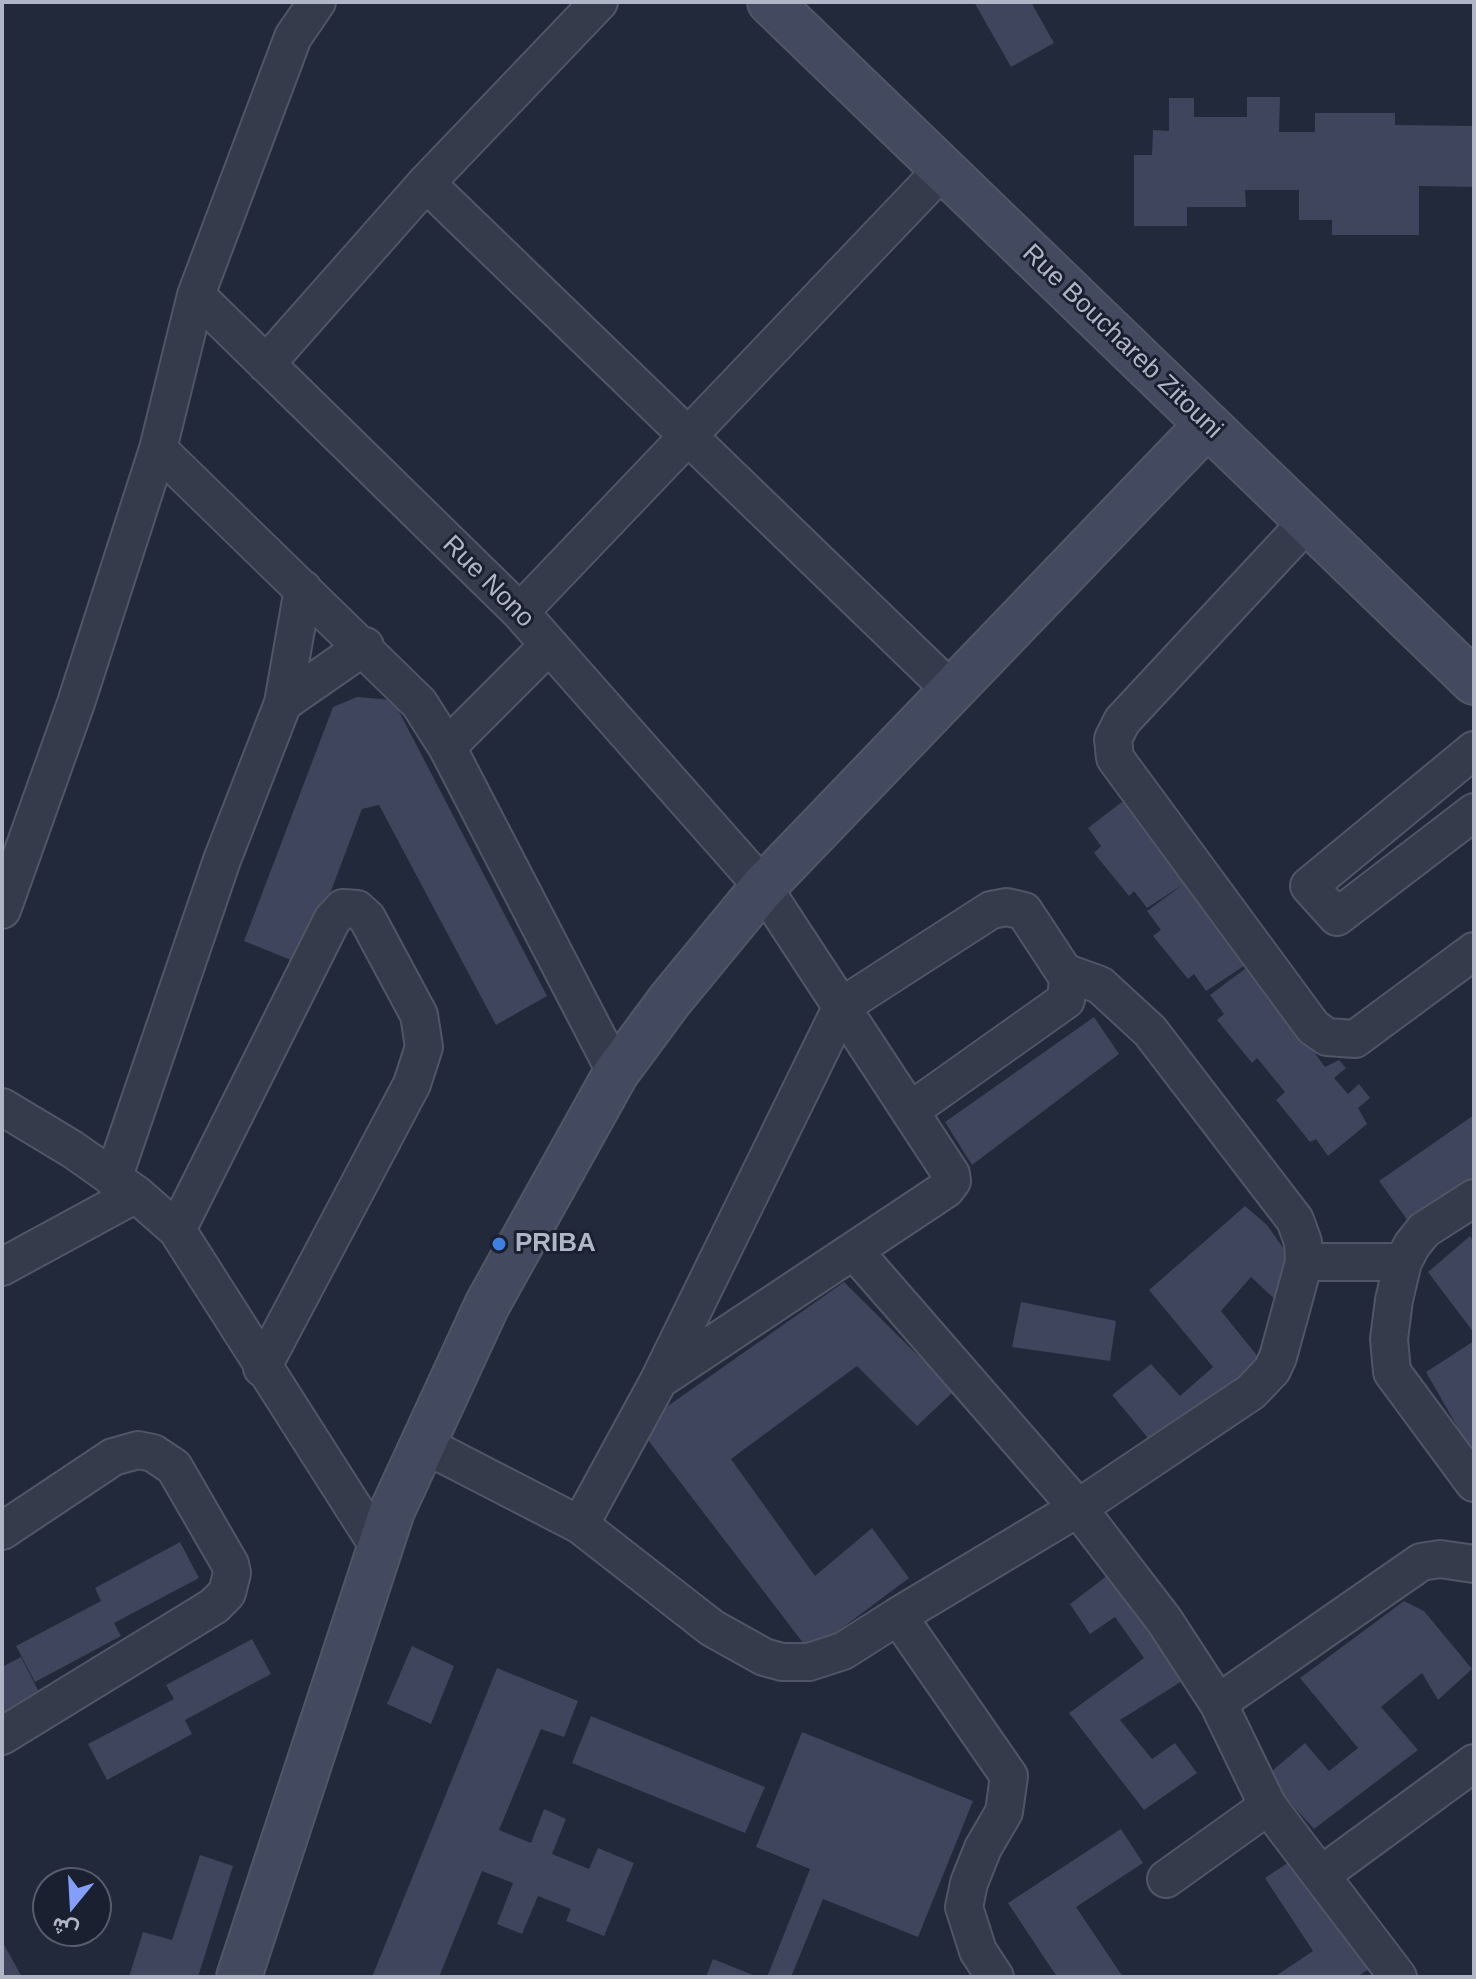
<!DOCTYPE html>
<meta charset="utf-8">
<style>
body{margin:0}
#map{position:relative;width:1476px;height:1979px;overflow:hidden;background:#22293b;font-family:Helvetica,Vazirmatn,sans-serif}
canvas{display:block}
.frame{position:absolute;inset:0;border:4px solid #b1b6c7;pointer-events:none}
.north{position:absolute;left:32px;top:1867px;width:80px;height:80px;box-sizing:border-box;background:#1b2030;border:2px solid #575c6c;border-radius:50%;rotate:198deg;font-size:22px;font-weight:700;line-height:32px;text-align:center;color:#b1b6c7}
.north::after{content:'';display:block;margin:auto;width:28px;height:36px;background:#839ffa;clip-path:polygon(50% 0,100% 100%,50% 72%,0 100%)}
</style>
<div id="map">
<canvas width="1476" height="1979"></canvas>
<div class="frame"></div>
<div class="north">ش</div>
</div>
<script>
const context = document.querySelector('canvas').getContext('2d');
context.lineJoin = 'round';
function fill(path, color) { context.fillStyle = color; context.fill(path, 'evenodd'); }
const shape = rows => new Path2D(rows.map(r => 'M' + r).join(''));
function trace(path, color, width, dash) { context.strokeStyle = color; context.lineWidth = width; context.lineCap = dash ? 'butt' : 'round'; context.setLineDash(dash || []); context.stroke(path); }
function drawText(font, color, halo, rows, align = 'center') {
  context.font = font + ' Helvetica,sans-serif'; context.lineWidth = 6; context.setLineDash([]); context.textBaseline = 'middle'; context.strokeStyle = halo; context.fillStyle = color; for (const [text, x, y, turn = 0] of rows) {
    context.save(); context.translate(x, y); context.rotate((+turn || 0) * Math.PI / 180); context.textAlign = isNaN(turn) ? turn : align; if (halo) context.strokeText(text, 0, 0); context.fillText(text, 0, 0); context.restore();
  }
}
const building = shape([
 [974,2,1031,2,1054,43,1011,67],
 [1247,97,1280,97,1279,132,1315,132,1315,113,1395,113,1395,125,1474,126,1474,187,1419,186,1419,235,1332,235,1332,220,1299,220,1299,190,1245,190,1246,207,1187,207,1187,226,1134,226,1134,155,1152,155,1153,130,1169,131,1169,98,1194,98,1194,117,1247,117],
 [357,697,393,700,547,996,496,1025,379,805,362,809,303,965,244,941,333,707],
 [1127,798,1247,964,1206,991,1194,974,1188,979,1153,936,1161,930,1147,911,1184,884,1147,908,1134,891,1129,896,1094,853,1101,846,1088,828],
 [1250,965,1325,1067,1339,1060,1346,1068,1334,1078,1348,1094,1359,1084,1370,1098,1358,1108,1367,1124,1328,1156,1316,1139,1310,1142,1276,1100,1285,1092,1257,1058,1252,1063,1217,1020,1224,1014,1210,995],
 [1094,1017,1119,1054,972,1165,945,1122],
 [1474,1115,1474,1181,1411,1225,1379,1181],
 [1245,1206,1267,1225,1301,1273,1281,1305,1251,1277,1221,1311,1264,1364,1153,1444,1112,1395,1151,1364,1180,1396,1213,1367,1149,1290],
 [1470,1236,1474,1242,1474,1333,1428,1272],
 [844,1282,954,1391,917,1426,857,1366,731,1459,815,1576,872,1528,909,1578,810,1652,638,1427],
 [1021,1302,1116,1321,1110,1361,1012,1347],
 [1474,1341,1474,1456,1426,1372],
 [180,1542,199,1578,114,1623,121,1636,35,1682,16,1646,101,1601,95,1588],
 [1112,1572,1187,1678,1120,1720,1152,1759,1175,1743,1197,1773,1144,1810,1069,1713,1144,1658,1115,1617,1090,1634,1070,1604],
 [1404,1601,1424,1611,1472,1669,1438,1700,1422,1673,1381,1707,1418,1750,1314,1829,1266,1776,1305,1743,1329,1771,1358,1748,1300,1678],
 [252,1639,271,1674,185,1720,192,1734,107,1780,88,1744,174,1699,166,1685],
 [412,1646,454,1666,431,1724,387,1704],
 [21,1657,39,1692,2,1713,2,1667],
 [497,1668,578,1701,564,1737,541,1729,499,1830,531,1843,544,1809,566,1819,552,1854,589,1869,598,1848,634,1863,604,1936,566,1921,571,1909,538,1896,522,1934,497,1924,513,1883,482,1871,439,1977,372,1977],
 [591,1716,765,1787,745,1833,572,1763],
 [802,1732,973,1801,918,1937,823,1899,791,1977,767,1977,810,1869,756,1847],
 [1121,1829,1143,1863,1076,1907,1123,1977,1057,1977,1008,1903],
 [200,1855,233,1866,198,1977,129,1977,143,1932,172,1940],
 [1298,1856,1372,1967,1357,1977,1274,1977,1313,1951,1265,1878],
 [2,1941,22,1977,2,1977],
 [713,1959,758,1977,706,1977]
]);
const street = shape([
 [426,183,952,691],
 [196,295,520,612,763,887,951,1174,952,1181,946,1189,659,1380],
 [266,364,426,183,599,2],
 [158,449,419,703,447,747,616,1073],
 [1310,519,1122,721,1113,739,1115,758,1313,1027,1327,1037,1355,1039,1474,951],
 [520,612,943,169],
 [283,703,365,646],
 [447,747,549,645],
 [1474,750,1309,886,1337,917,1474,812],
 [2,910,76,703,158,449,196,295,293,37,317,2],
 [2,1107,72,1149,136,1194,177,1230,380,1549],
 [113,1179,222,860,283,703,303,589],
 [1474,1198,1424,1230,1412,1245,1403,1262,1394,1300,1389,1339,1392,1372,1474,1483],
 [177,1230,332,920,343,908,357,909,367,918,419,1015,424,1047,412,1084,262,1368],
 [855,1252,1078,1508,1164,1620,1218,1703,1268,1806,1398,1977],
 [1304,1262,1403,1262],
 [2,1267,136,1194],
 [423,1444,580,1525,659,1380,842,1006,991,910,1007,907,1024,911,1068,978,1066,1000,911,1110],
 [580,1525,712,1628,764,1657,782,1662,809,1662,843,1651,898,1616],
 [2,1531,113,1457,138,1450,153,1453,174,1467,230,1564,232,1573,227,1593,214,1606,2,1736],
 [1218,1703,1421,1562,1440,1559,1474,1564],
 [1321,1875,1474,1763],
 [1166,1879,1268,1806],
 [995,1977,978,1951,964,1907,969,1883,983,1848,1004,1812,1009,1776,898,1616,1078,1508,1251,1392,1272,1370,1278,1357,1304,1262,1303,1242,1295,1220,1150,1031,1100,985,1064,972]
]);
const secondary = shape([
 [770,2,1474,682],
 [239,1977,392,1511,487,1305,616,1073,670,1000,763,887,1207,425]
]);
const markers = [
 [499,1244,8,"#3f7fe0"]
];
const streetNames = [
 ["Rue Bouchareb Zitouni",1122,342,44],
 ["Rue Nono",488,582,45]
];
const poiNames = [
 ["PRIBA",515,1244]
];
fill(building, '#3e455c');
trace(street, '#515666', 40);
trace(secondary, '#515666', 48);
trace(street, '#363b4c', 36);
trace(secondary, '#434a5f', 44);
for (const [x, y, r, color] of markers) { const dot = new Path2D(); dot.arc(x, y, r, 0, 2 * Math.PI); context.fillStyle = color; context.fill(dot); trace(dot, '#1b2030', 3); }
drawText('26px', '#b1b6c7', '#1b2030', streetNames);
drawText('bold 26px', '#b1b6c7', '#1b2030', poiNames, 'left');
</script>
